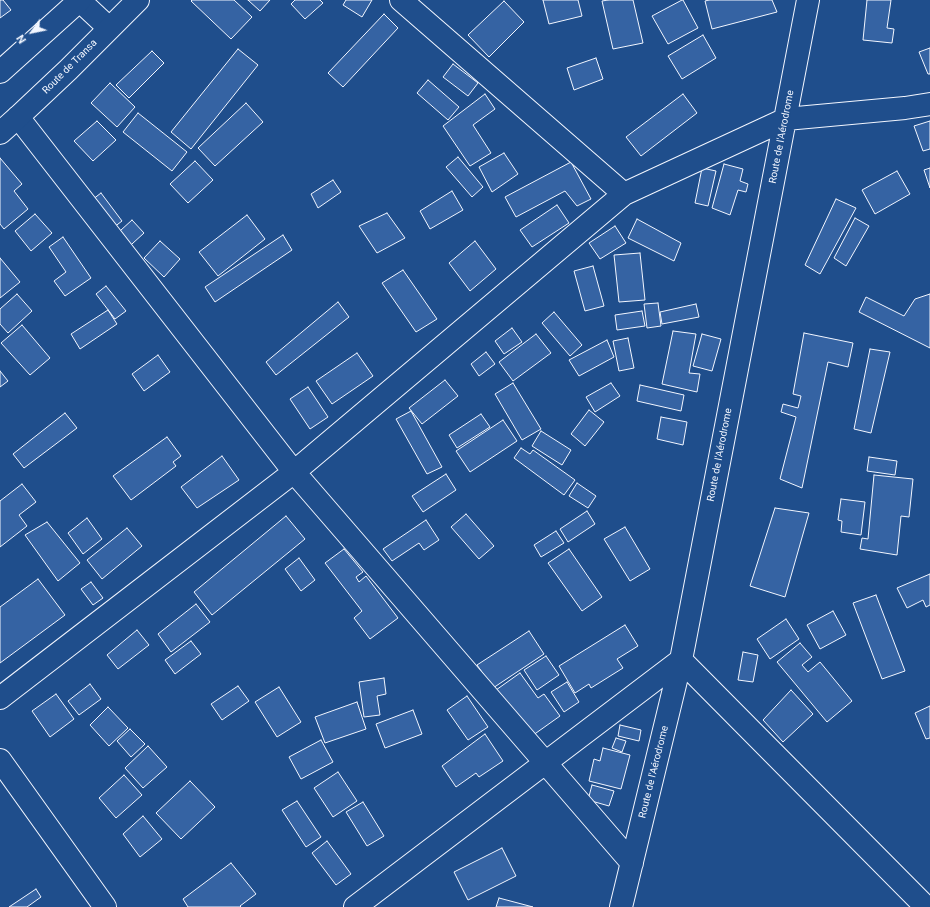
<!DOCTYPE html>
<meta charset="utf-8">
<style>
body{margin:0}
#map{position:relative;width:930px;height:907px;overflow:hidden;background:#1f4e8c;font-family:Roboto,sans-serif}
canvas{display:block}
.north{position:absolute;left:12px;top:12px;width:40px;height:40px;-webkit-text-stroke:3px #1f4e8c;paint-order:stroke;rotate:237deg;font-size:11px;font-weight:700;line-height:16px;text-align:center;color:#f2f6ff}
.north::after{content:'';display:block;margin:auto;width:14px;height:18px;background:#f2f6ff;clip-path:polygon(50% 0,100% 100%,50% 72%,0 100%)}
</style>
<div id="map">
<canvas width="930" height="907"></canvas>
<div class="north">N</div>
</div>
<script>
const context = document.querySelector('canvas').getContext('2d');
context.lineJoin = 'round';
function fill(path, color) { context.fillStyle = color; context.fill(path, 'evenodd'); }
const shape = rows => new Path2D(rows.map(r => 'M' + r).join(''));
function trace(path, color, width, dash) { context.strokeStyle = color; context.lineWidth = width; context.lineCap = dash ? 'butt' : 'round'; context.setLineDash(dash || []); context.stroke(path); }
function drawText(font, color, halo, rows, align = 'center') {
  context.font = font + ' Roboto,sans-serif'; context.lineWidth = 3; context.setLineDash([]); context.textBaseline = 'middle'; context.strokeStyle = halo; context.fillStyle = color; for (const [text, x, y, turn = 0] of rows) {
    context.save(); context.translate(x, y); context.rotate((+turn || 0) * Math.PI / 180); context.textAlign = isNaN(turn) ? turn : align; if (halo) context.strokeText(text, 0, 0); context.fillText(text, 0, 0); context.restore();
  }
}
const building = shape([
 [0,0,3,0,11,10,0,18,0,0],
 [192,0,234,0,252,17,231,39,191,1,192,0],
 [248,0,270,0,260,11,248,0],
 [295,0,320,0,323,3,305,19,291,4,295,0],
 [346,0,372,0,362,17,343,5,346,0],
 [543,0,578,0,582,16,549,24,543,0],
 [608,0,633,0,643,43,613,49,602,1,608,0],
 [682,0,683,0,698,28,668,44,652,16,682,0],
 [709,0,772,0,777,12,712,29,705,1,709,0],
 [867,0,891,0,887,28,894,29,892,43,863,40,867,0],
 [504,1,524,22,489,57,468,35,504,1],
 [384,14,398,28,343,87,328,73,384,14],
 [703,35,716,58,682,79,668,56,703,35],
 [930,48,930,74,928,74,919,52,930,48],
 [238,49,258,65,191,149,171,132,238,49],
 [152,51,164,63,129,98,116,85,152,51],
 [596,58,603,79,574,90,567,68,596,58],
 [453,64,478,83,468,96,443,77,453,64],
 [428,80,459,107,448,120,417,93,428,80],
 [110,83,135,107,117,127,91,103,110,83],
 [485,94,495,109,473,125,491,153,470,166,443,126,485,94],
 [683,94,697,113,641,156,626,137,683,94],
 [246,103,263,122,215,166,198,148,246,103],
 [138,113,187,152,172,171,123,132,138,113],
 [97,121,116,140,93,161,74,141,97,121],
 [930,121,930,149,923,151,914,126,930,121],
 [504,153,518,174,492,192,479,167,504,153],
 [458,157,483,187,472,197,446,167,458,157],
 [0,158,22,184,14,191,28,209,4,229,0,224,0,158],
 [195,161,213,180,188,203,170,184,195,161],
 [571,162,591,199,577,206,565,191,516,217,505,197,571,162],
 [724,164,743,169,740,181,748,184,746,192,738,190,730,215,712,208,724,164],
 [702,168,716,171,708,206,695,203,702,168],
 [930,168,930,188,924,170,930,168],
 [897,171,910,194,875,214,862,190,897,171],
 [333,180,341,192,318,208,311,194,333,180],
 [452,191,463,210,430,229,420,211,452,191],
 [101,193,122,221,109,231,88,203,101,193],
 [836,199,856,208,820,274,805,265,836,199],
 [557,205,569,223,532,247,520,230,557,205],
 [387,213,405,238,377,253,359,226,387,213],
 [35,214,52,233,31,251,15,231,35,214],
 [247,215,265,239,218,276,199,252,247,215],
 [855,218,869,226,846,266,834,258,855,218],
 [637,219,681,243,674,261,628,238,637,219],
 [132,220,144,233,121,254,109,241,132,220],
 [615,226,626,243,600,259,589,243,615,226],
 [283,235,292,250,215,302,205,287,283,235],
 [63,237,91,278,65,296,54,281,66,272,49,247,63,237],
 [160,241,180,259,164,277,144,258,160,241],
 [475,241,496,269,470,291,449,263,475,241],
 [640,253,645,300,619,302,614,255,640,253],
 [0,258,20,282,0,298,0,258],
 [593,266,604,306,585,311,574,271,593,266],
 [403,270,437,319,416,332,382,283,403,270],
 [106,286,126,311,115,319,96,294,106,286],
 [17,294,32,311,8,333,0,324,0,309,17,294],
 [930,294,930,348,859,312,866,297,904,316,915,299,930,294],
 [338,302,349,317,276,375,266,362,338,302],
 [658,303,661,326,647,328,644,304,658,303],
 [696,304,699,317,662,324,660,312,696,304],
 [108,310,117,324,80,349,71,334,108,310],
 [642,311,645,326,617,330,615,315,642,311],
 [554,312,582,345,570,356,542,323,554,312],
 [22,325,50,358,30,375,1,343,22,325],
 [512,328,522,342,504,354,495,341,512,328],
 [673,331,696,334,689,373,700,374,697,392,662,384,673,331],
 [804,333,853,343,848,367,828,362,802,488,780,479,796,417,781,412,783,404,798,408,801,396,793,394,804,333],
 [536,334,551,353,513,381,499,362,536,334],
 [702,334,721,339,712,371,693,366,702,334],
 [628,338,634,368,619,371,613,341,628,338],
 [607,340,614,357,579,376,569,360,607,340],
 [870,349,890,352,871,433,854,429,870,349],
 [486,352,495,364,479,376,471,364,486,352],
 [357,353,373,376,332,404,316,381,357,353],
 [158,355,170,372,144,391,132,374,158,355],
 [0,371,8,381,0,387,0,371],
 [445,380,458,396,422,424,409,408,445,380],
 [513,383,541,429,522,440,495,394,513,383],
 [611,383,620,396,595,412,586,397,611,383],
 [640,385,684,395,681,411,637,401,640,385],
 [308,387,328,417,310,429,290,399,308,387],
 [589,410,604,422,585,446,571,434,589,410],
 [411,411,442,467,427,474,396,419,411,411],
 [65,413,77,428,24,468,13,454,65,413],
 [481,414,490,427,457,448,449,435,481,414],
 [661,417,687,422,683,445,657,439,661,417],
 [503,420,517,441,470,472,456,451,503,420],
 [541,431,571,450,562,465,532,446,541,431],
 [167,437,181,456,173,462,176,466,131,500,113,476,167,437],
 [521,448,530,454,533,450,575,480,564,495,514,458,521,448],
 [222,456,239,480,197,508,181,487,222,456],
 [869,457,897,461,895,475,867,471,869,457],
 [446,474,456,490,423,512,412,496,446,474],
 [874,475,913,479,909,517,901,516,897,555,860,549,862,538,868,539,874,475],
 [577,483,596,496,588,508,569,496,577,483],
 [22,484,36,502,19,515,27,526,0,547,0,501,22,484],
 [841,499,865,502,861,535,841,532,842,521,838,520,841,499],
 [775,508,809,513,785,597,750,586,775,508],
 [587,511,595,524,568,542,560,529,587,511],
 [466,514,494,546,479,559,451,527,466,514],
 [286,516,305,539,212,615,194,592,286,516],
 [87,518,102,539,83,554,68,533,87,518],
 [426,520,439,540,424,550,419,543,392,561,383,549,426,520],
 [47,522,80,563,58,581,25,535,47,522],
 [625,527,650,569,630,581,604,539,625,527],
 [127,528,142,546,102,579,87,560,127,528],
 [556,531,564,543,541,557,534,545,556,531],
 [344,549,363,572,356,577,359,582,366,576,398,618,370,639,354,618,362,611,325,563,344,549],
 [569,549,602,597,582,611,548,563,569,549],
 [299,558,315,580,301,591,285,569,299,558],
 [930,574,930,605,926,607,923,600,907,608,897,588,930,574],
 [38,579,65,615,0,663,0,607,38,579],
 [91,582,103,598,93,605,81,589,91,582],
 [876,595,905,671,882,679,853,603,876,595],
 [196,604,210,622,171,652,158,634,196,604],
 [833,611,846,635,820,649,807,625,833,611],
 [786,619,799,639,770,659,757,639,786,619],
 [625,625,638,646,617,659,623,668,591,688,589,684,575,693,559,666,625,625],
 [137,630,149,645,118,669,107,655,137,630],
 [529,631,544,654,493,688,477,665,529,631],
 [191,641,201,654,175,674,165,660,191,641],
 [800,643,812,657,802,665,808,672,820,662,852,701,827,722,777,662,800,643],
 [743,652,758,655,753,682,738,680,743,652],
 [546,656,559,675,537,690,524,670,546,656],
 [520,673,538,698,544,694,560,716,529,738,496,690,520,673],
 [384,678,386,694,377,696,380,715,364,717,359,682,384,678],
 [567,682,579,702,564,712,551,692,567,682],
 [90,684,101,699,79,715,68,701,90,684],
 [238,686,249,701,222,720,211,704,238,686],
 [279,687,301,722,277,737,255,702,279,687],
 [791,690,813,714,783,742,763,720,791,690],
 [56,694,74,719,50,737,32,711,56,694],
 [467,696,488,727,468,740,447,710,467,696],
 [357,702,366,729,325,743,315,717,357,702],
 [930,706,930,738,926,739,915,713,930,706],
 [108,707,128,728,109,746,90,725,108,707],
 [413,710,422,734,385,748,376,724,413,710],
 [620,725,641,730,639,741,618,736,620,725],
 [130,729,145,744,131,757,117,741,130,729],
 [485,734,503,761,479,777,476,773,456,787,442,766,485,734],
 [616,738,626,741,622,752,612,748,616,738],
 [321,740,333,762,301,779,289,757,321,740],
 [148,746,167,767,143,788,125,768,148,746],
 [603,748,630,755,621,789,589,781,594,759,600,761,603,748],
 [338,772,357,801,333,817,314,788,338,772],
 [124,775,142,795,116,818,99,798,124,775],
 [190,781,215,807,181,839,156,813,190,781],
 [592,785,614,791,609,806,588,800,592,785],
 [297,801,321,837,306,847,282,810,297,801],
 [363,802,384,836,367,846,346,812,363,802],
 [143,816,162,839,140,857,123,834,143,816],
 [327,841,351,874,336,885,312,853,327,841],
 [502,848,516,876,468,900,454,872,502,848],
 [231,863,256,894,240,906,241,907,188,907,183,899,231,863],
 [36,889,41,897,27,907,9,907,36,889],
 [499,898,533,907,496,907,499,898]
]);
const minor = shape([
 [79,0,109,28],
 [401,0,624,194],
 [18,117,294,472,632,863],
 [681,660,926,907],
 [0,698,294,472,624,194,786,119,905,108,930,104],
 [0,760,105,907],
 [355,907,681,660],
 [621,907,681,660,808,0]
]);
const major = shape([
 [0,72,80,0],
 [0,133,18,117,68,70,138,0]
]);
const streetNames = [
 ["Route de Transa",70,67,-45],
 ["Route de l'Aérodrome",782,137,-79],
 ["Route de l'Aérodrome",720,455,-79],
 ["Route de l'Aérodrome",654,772,-76]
];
fill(building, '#3563a3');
trace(building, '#f2f6ff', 1);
trace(minor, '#f2f6ff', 24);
trace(major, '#f2f6ff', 24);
trace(minor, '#1f4e8c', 22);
trace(major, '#1f4e8c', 22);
drawText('10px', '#f2f6ff', '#1f4e8c', streetNames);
</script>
